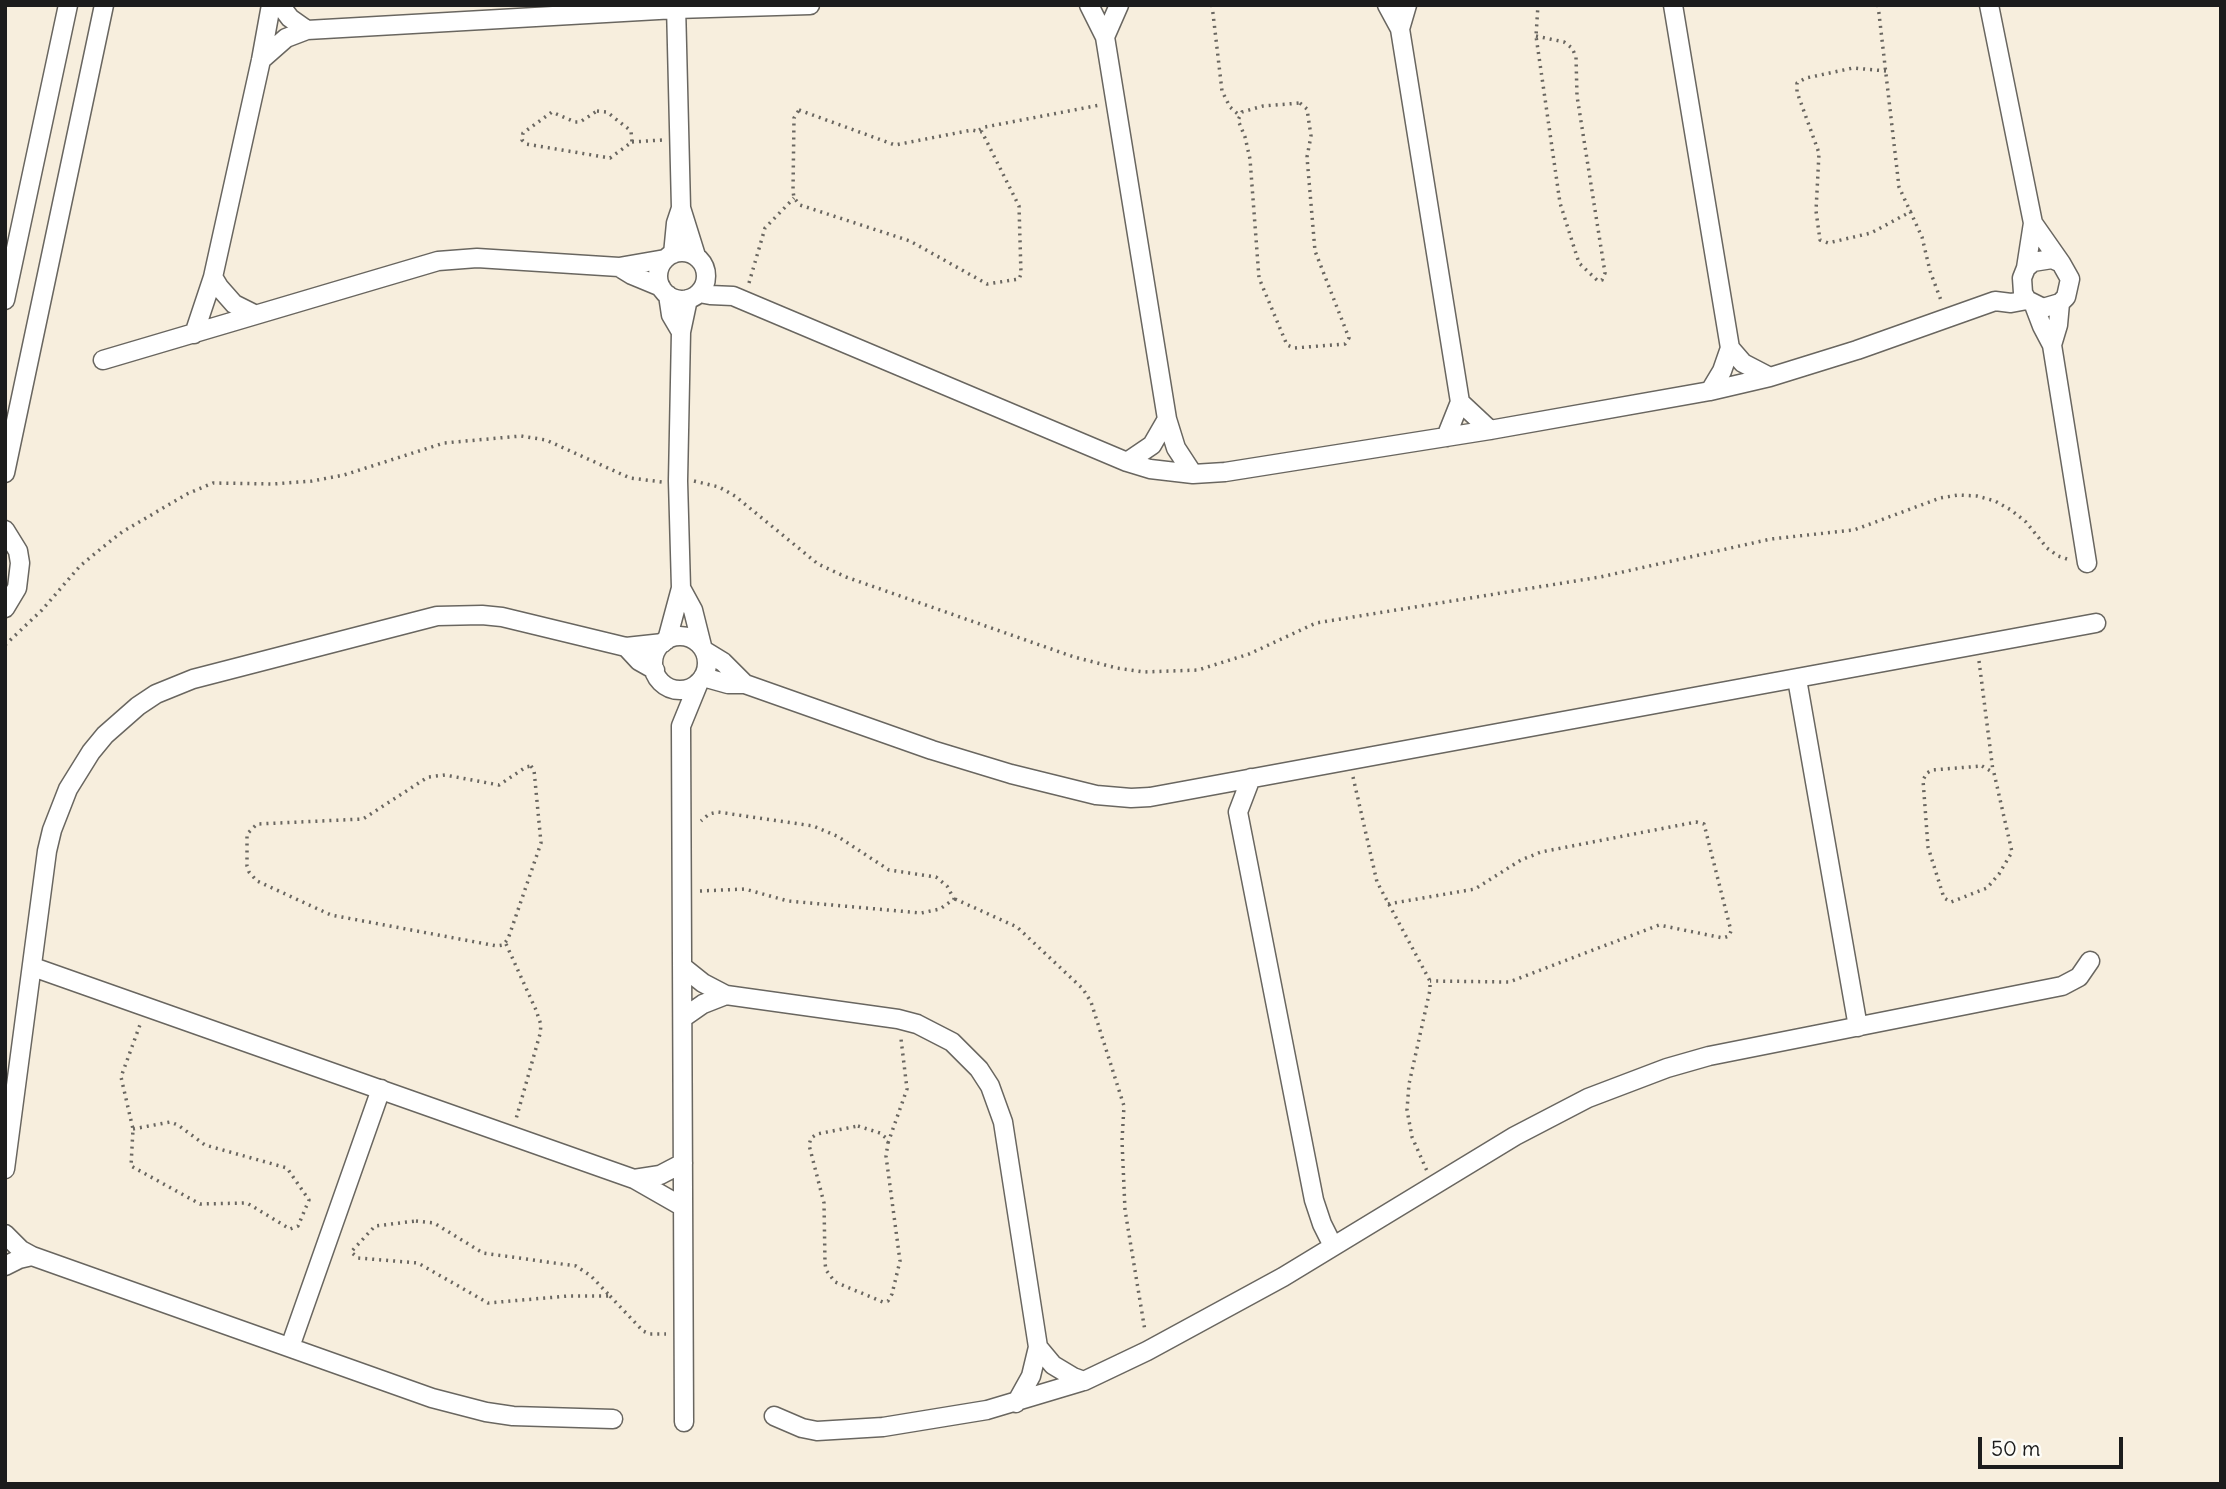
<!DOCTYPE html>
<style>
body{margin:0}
#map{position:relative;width:2226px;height:1489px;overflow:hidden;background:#f7eedd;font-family:Delius,sans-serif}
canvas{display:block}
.frame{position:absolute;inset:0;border:7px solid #1c1c1c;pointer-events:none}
.scale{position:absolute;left:1978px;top:1437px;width:145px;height:32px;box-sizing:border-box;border:4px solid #1c1c1c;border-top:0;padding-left:9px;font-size:21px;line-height:24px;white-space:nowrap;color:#1c1c1c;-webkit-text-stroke:5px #fdfcf7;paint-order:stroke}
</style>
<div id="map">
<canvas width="2226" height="1489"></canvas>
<div class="frame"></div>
<div class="scale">50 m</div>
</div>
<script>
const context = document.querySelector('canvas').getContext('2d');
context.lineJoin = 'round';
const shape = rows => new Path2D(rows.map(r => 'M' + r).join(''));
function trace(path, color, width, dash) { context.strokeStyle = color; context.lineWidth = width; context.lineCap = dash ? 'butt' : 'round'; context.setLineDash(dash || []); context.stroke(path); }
const path = shape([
 [1212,5,1222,91,1230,107,1239,115],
 [1878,5,1899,187,1922,237,1930,271,1942,303],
 [1536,36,1564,42,1572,48,1576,57,1577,96,1605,273,1602,280,1598,281,1579,263,1560,203,1536,36,1538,5],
 [1886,71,1853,68,1806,78,1797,83,1797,92,1819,153,1816,211,1820,240,1828,243,1871,233,1912,211],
 [1300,103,1307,109,1311,136,1307,157,1315,251,1349,338,1345,344,1294,348,1287,345,1259,278,1250,159,1245,137,1238,120,1242,112,1263,106,1300,103],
 [799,110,895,145,972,130,982,132,1019,206,1021,274,1019,279,987,284,910,241,800,205,794,198,793,191,794,118,799,110],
 [597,111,607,112,631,131,632,142,610,158,526,144,522,140,523,133,552,112,575,122,580,122,597,111],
 [979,130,985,127,1100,105],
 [632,142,662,140],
 [749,283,765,228,794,198],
 [694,481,719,487,735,496,818,564,846,577,1074,657,1117,668,1144,672,1198,670,1249,654,1316,623,1600,577,1771,539,1854,530,1940,498,1958,495,1977,496,1995,501,2011,510,2026,522,2047,548,2058,556,2067,559],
 [5,645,42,610,80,566,103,547,122,532,187,494,213,483,273,484,312,481,344,475,444,443,521,436,546,440,630,478,662,482],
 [1979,661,1993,771],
 [531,766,534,770,541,843,508,939,503,945,497,946,331,915,257,881,249,872,247,866,247,834,257,824,363,819,428,777,445,775,499,785,526,767,531,766],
 [1982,766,1994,773,2012,852,1999,874,1987,888,1951,902,1944,898,1928,847,1923,780,1927,773,1932,770,1982,766],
 [1353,777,1377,882,1430,981,1430,990,1409,1084,1407,1110,1412,1137,1427,1171],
 [700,891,745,889,788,901,921,913,940,909,954,899,947,886,936,877,889,870,837,836,813,826,718,812,709,814,701,821],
 [955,899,1017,927,1083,989,1091,1002,1124,1106,1122,1141,1125,1210,1145,1331],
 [1388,904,1475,889,1521,860,1541,852,1696,822,1704,824,1731,931,1729,936,1723,938,1659,925,1509,982,1430,981],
 [506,944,536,1010,541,1025,540,1034,516,1119],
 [858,1126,880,1133,886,1138,888,1143,886,1156,900,1261,892,1294,888,1301,883,1302,835,1282,826,1270,825,1263,824,1203,809,1145,811,1138,817,1134,858,1126],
 [133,1129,170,1122,178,1125,205,1145,287,1168,309,1200,298,1226,290,1229,247,1203,200,1204,131,1166,133,1129,121,1077,141,1022],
 [888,1143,907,1089,901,1039],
 [416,1221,434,1223,483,1253,576,1266,591,1276,610,1296,568,1296,488,1303,418,1263,358,1258,351,1252,375,1226,416,1221],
 [610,1296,643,1331,650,1334,666,1334]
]);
const street = shape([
 [280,5,290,18,307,30],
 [1089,5,1105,37,1167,419,1176,448,1193,474],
 [1387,5,1400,29],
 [1407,5,1400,29,1460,402,1490,430],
 [1673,5,1730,348,1722,371,1710,391],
 [1989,5,2033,223,2026,268],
 [1105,37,1119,5],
 [261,60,286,38,307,30,676,9,810,5],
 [681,208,696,256],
 [2033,223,2061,263],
 '658 276a24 24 0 1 1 48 0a24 24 0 1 1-48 0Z',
 [673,254,676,223,681,208,676,5],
 [619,267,632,275,661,287],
 [213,277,219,287,234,304,254,314],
 [699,293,710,295,733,296,1127,462,1150,469,1193,474,1225,472,1490,430,1710,391,1770,377,1857,350,1995,301,2011,303,2027,300],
 [668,295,671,315,681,332],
 [5,300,68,5],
 [2034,305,2042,326,2052,345,2087,563],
 [194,334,213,277,261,60,271,5],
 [2052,345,2058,325,2060,303,2066,297,2070,279,2061,263,2052,259,2033,262,2026,268,2022,278,2023,293,2027,300,2043,308,2060,303],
 [1730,348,1743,363,1770,377],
 [103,360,438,261,477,258,619,267,665,259],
 [1446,437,1460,402],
 [1127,462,1152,445,1167,419],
 [5,473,104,5],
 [5,530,18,551,20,563,17,588,5,608],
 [681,588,693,610,702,646],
 '653 663a27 27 0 1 1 54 0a27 27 0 1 1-54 0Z',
 [667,640,681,588,678,481,681,332,688,299],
 [626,647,639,661,655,670],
 [705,651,723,662,745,684],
 [703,677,728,684,745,684,932,750,1011,774,1096,795,1131,798,1150,797,2096,623],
 [1797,679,1858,1027],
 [1251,778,1238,812,1314,1200,1322,1224,1333,1246],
 [33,967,634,1179,683,1207],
 [683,967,703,983,726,995,898,1019,917,1024,952,1042,979,1069,990,1086,1003,1122,1038,1347,1031,1376,1016,1403],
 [683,1018,703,1004,726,995],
 [5,1169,47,851,52,830,68,789,91,752,105,735,138,706,156,694,193,679,437,616,482,615,502,617,626,647,663,643],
 [634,1179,660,1175,683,1163],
 [5,1234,21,1250,32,1256,432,1398,486,1412,513,1416,613,1419],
 [5,1266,19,1259,32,1256],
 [290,1347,381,1089],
 [1038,1347,1053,1365,1073,1377,1084,1381],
 [774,1416,802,1428,817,1431,883,1427,987,1410,1084,1381,1147,1351,1283,1277,1515,1136,1588,1098,1667,1068,1709,1056,2062,986,2079,977,2090,961],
 [684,1422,681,726,699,682]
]);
trace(street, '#696660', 21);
trace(path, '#696660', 3.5, [2, 5]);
trace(street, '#fff', 18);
</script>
